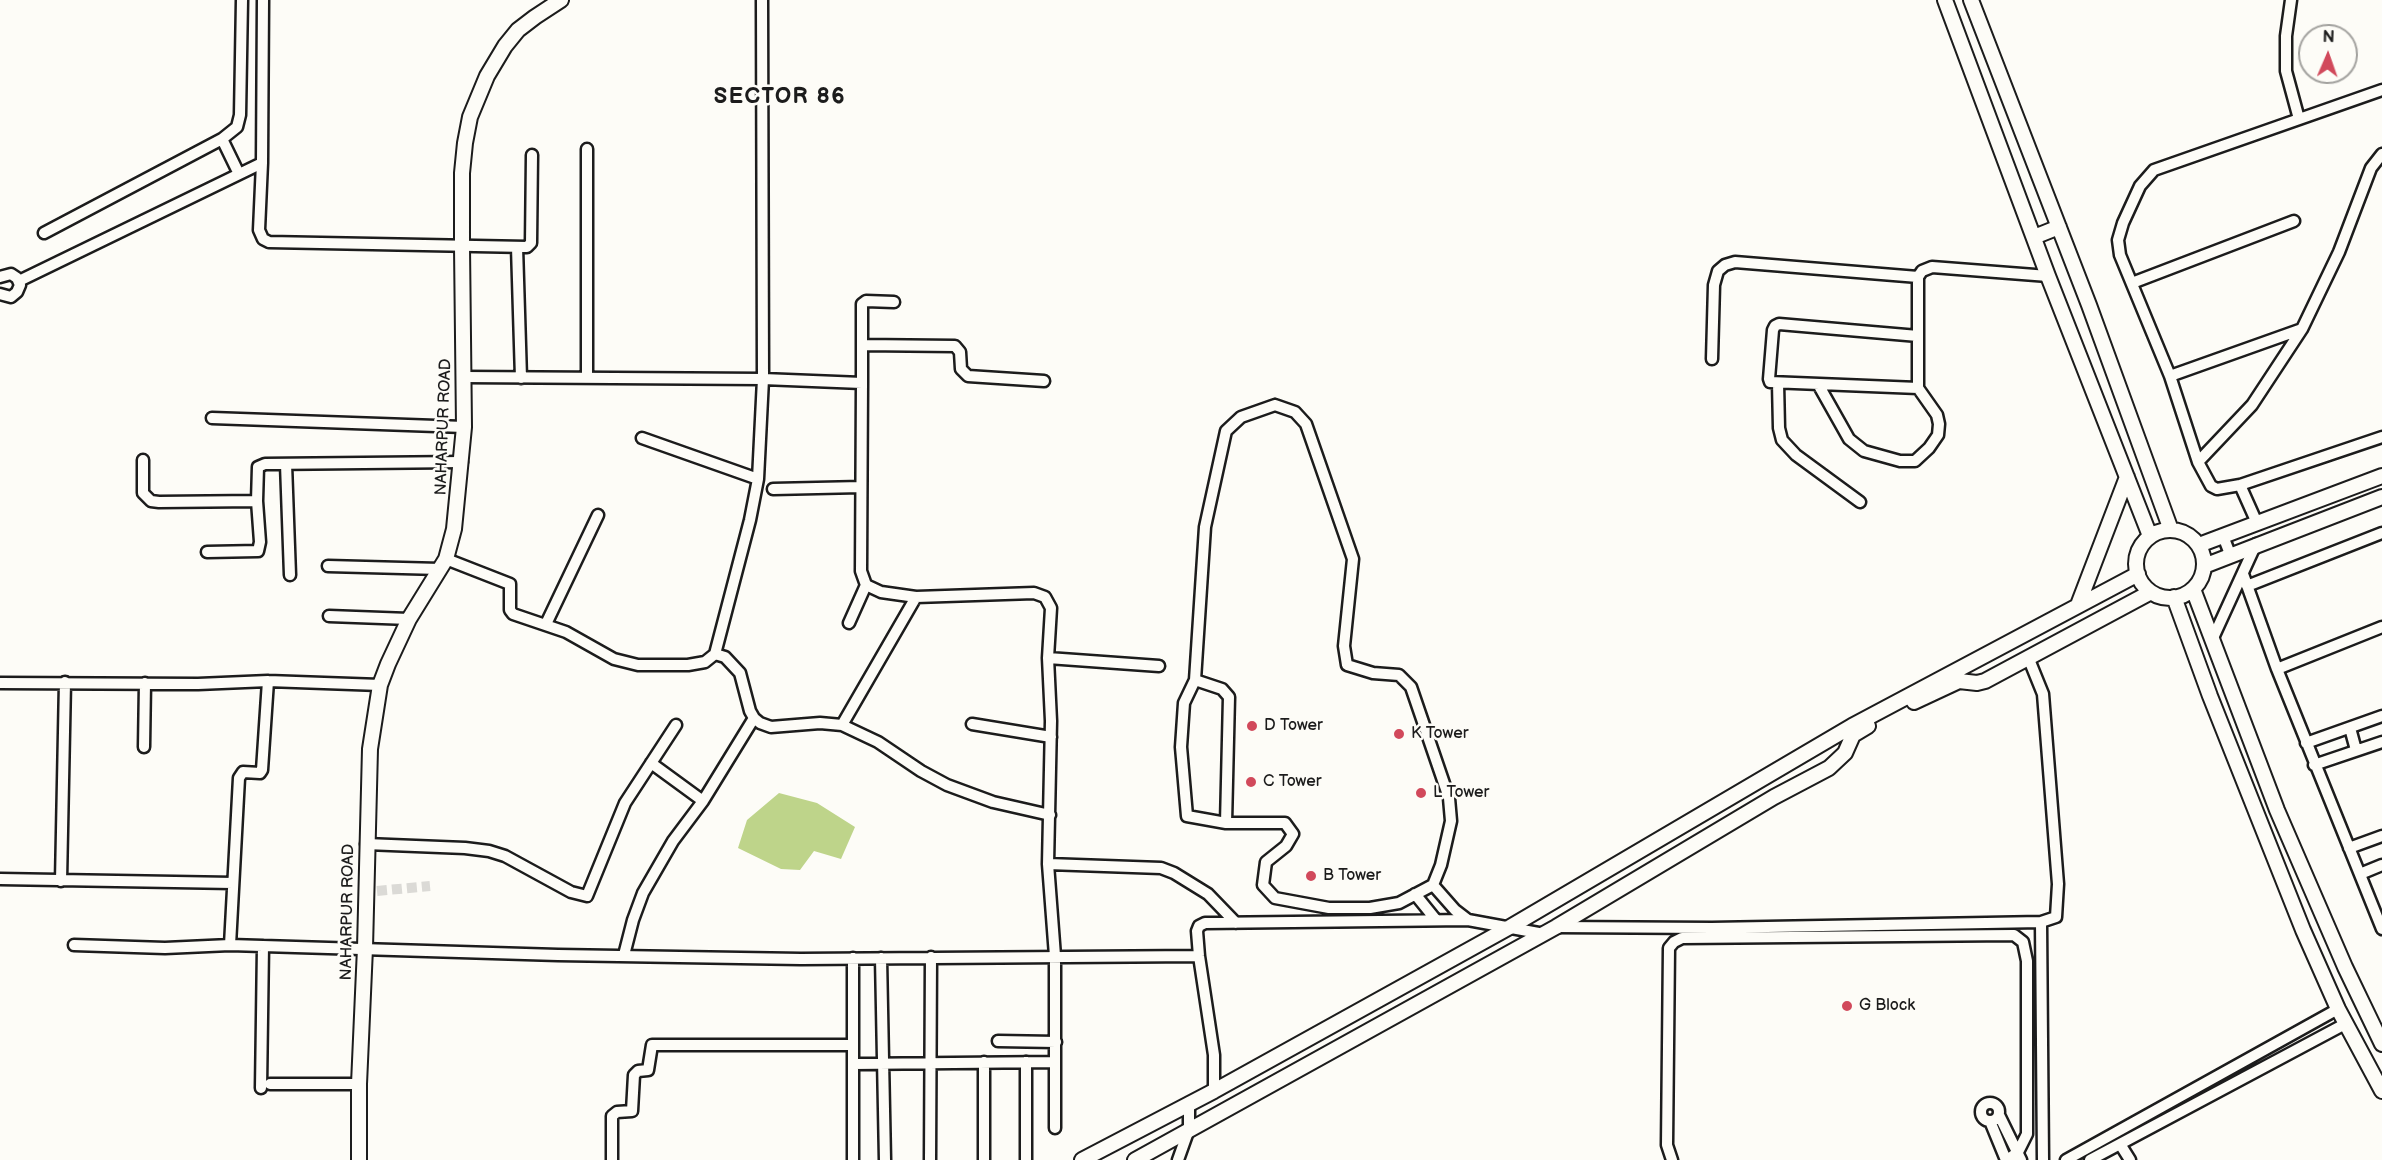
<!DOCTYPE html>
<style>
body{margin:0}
#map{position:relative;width:2382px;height:1160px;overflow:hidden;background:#fdfcf7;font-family:"Balsamiq Sans",sans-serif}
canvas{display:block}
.north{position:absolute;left:2298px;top:24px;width:60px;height:60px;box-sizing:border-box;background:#fdfcf7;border:2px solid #a3a29f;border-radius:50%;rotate:2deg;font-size:16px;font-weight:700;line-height:24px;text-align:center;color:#1c1c1c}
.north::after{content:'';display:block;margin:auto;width:21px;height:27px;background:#d1495b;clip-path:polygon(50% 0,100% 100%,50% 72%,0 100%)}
</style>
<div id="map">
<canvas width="2382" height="1160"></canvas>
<div class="north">N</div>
</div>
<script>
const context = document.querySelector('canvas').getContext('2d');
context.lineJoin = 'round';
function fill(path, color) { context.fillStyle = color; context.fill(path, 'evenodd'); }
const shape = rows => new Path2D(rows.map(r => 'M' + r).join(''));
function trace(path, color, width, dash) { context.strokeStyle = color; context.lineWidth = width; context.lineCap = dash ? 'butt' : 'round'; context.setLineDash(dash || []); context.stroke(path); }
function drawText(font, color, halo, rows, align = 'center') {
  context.font = font + ' "Balsamiq Sans",sans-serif'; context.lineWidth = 5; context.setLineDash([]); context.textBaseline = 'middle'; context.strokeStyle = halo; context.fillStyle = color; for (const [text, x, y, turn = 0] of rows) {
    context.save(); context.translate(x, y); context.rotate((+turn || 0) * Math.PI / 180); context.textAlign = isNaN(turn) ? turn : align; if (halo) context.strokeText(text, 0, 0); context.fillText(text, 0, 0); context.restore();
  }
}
const green = shape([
 [779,793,817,803,855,827,841,859,814,851,800,870,781,869,738,848,747,820]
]);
const minorTunnel = shape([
 [377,891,430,886]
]);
const minor = shape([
 [263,0,262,163,259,230,263,239,269,242,527,247,531,243,532,155],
 [2291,0,2286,36,2286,71,2299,119],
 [2382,90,2154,170,2140,186,2123,223,2118,240,2120,255,2170,376,2198,462,2211,486,2217,489,2240,485,2382,437],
 [587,149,587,378],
 [239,174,222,139,237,127,240,115,242,0],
 [44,233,222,139],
 [517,247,521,378],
 [0,277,11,274,17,278,20,285,17,292,11,297,0,294],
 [19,281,262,163],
 [2132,283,2294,221],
 [862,345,955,346,960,352,961,369,968,376,1044,381],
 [1712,359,1714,285,1718,271,1725,265,1735,262,1918,277],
 [2170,376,2302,329],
 [464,377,763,379,862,383,861,571,866,585,881,592,916,597,1034,593,1045,597,1051,608,1048,658,1051,721,1048,864],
 [862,383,862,304,866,301,894,302],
 [1778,383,1779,428,1782,440,1796,455,1860,502],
 [1818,384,1849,439,1864,451,1900,461,1915,461,1929,448,1938,435,1939,424,1937,415,1918,388,1918,277,1922,271,1932,267,2048,276],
 [1918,388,1770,382,1769,379,1773,330,1775,326,1779,324,1918,336],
 [1275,405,1295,412,1306,424,1353,559,1344,646,1347,665,1373,673,1399,675,1411,687,1449,798,1451,821,1441,865,1433,885,1399,903,1370,908,1329,908,1275,898,1263,885,1266,862,1286,846,1293,834,1285,823,1226,823,1187,816,1181,747,1184,703,1195,680,1205,527,1226,431,1241,417,1275,405],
 [212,418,464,427],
 [642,438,758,479],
 [143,460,143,493,151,501,159,502,257,501,258,467,265,464,462,462],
 [2198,462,2252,405,2302,329,2339,252,2371,168,2382,154],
 [286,464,290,575],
 [2240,485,2257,523],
 [773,489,861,487],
 [2223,536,2230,554],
 [207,552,258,551,260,542,257,501],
 [446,559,510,584,510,610,513,614,566,632,614,659,638,665,688,665,705,662,715,654,750,520,758,479,763,379,762,0],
 [328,566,440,569],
 [2243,574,2277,669,2382,929],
 [2247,586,2382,533],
 [329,616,409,619],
 [849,623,866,585],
 [546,624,598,515],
 [2213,638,2256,544],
 [715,654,725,657,740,673,750,711,754,718,760,723,771,727,820,723,842,725,878,742,921,771,947,785,993,802,1050,815],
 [2028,657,2043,694,2058,884,2056,917,2041,922],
 [1048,658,1159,666],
 [2277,669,2382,627],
 [1195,680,1222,689,1229,697,1226,823],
 [0,683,198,684,268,681,380,685],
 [972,724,1051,737],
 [842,725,916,597],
 [2350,728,2356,750],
 [2306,743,2382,716],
 [144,747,145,683],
 [651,763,703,801],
 [2314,765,2382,742],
 [366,844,465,848,489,851,505,856,571,892,587,896,625,803,676,725],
 [2349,848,2382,836],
 [2360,874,2382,865],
 [0,879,233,883],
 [61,881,65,682],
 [1433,885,1455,910,1468,920],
 [1415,894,1436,920],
 [1556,927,1712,928,2041,922,2043,1160],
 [74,945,165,948,230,945,558,955,801,959,1199,956],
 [230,945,239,778,243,772,260,773,262,770,268,681],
 [624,955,633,920,643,893,673,841,703,801,754,718],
 [853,958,853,1160],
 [881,958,885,1160],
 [998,1041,1056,1042],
 [1026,1062,1026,1160],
 [853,1064,1054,1062],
 [270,1084,359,1084],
 [261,1088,263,946],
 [1214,1091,1214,1055,1199,956,1197,931,1199,926,1205,923,1468,920,1544,934],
 '1981 1112a9 9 0 1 1 18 0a9 9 0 1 1-18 0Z',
 [1999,1115,2021,1160],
 [1990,1121,2006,1160],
 [1055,1128,1055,956,1048,864,1161,868,1174,873,1208,894,1236,923],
 [2120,1144,2130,1160],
 [612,1160,612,1116,617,1112,632,1111,634,1075,638,1071,648,1070,652,1045,853,1045],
 [930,1160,931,957],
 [984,1160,984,1062],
 [1178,1160,1189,1129,1189,1104],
 [1672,1160,1667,1145,1669,948,1674,942,1682,938,2014,935,2023,942,2027,961,2027,1134,2018,1152,2007,1160],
 [2066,1160,2338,1009],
 [2090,1160,2345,1024]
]);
const tertiary = shape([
 [1945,0,2048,276,2150,536],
 [1971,0,2089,305,2171,530],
 [2034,237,2059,227],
 '2136 564a34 34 0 1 1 68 0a34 34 0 1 1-68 0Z',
 [2199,545,2382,476],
 [2204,566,2382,497],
 [2193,589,2277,810,2345,967,2382,1044],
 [2174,597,2210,696,2303,930,2338,1009,2382,1091],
 [2078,605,2127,477],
 [1914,702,1959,681,1977,683,1985,681,2151,592],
 [359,1160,359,1084,365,948,370,749,380,685,388,664,409,619,446,559,454,529,464,427,462,247,462,173,465,143,470,117,487,76,505,46,518,30,535,17,561,0],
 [1082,1160,1214,1091,1510,927,1852,726,2138,574],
 [1135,1160,1556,927,1774,797,1829,768,1845,753,1853,735,1868,726]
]);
const markers = [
 [1252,726,6,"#d1495b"],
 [1399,734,6,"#d1495b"],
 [1251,782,6,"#d1495b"],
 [1421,793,6,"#d1495b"],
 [1311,876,6,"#d1495b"],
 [1847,1006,6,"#d1495b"]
];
const streetNames = [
 ["NAHARPUR ROAD",444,427,-88],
 ["NAHARPUR ROAD",348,912,-89]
];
const poiNames = [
 ["D Tower",1264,726],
 ["K Tower",1411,734],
 ["C Tower",1263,782],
 ["L Tower",1433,793],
 ["B Tower",1323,876],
 ["G Block",1859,1006]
];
const districtNames = [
 ["SECTOR 86",780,97]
];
fill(green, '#bed48a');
trace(minorTunnel, '#dbdad6', 10, [10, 5]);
trace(minor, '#1c1c1c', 15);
trace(tertiary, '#1c1c1c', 18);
trace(minor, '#fdfcf7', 10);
trace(tertiary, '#fdfcf7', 14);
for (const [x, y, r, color] of markers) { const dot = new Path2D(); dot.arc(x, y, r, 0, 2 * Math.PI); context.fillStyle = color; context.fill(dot); trace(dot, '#fdfcf7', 2); }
drawText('16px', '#1c1c1c', '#fdfcf7', streetNames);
drawText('16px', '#1c1c1c', '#fdfcf7', poiNames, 'left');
context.letterSpacing = '1.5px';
drawText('bold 22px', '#1c1c1c', '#fdfcf7', districtNames);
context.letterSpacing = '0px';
</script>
